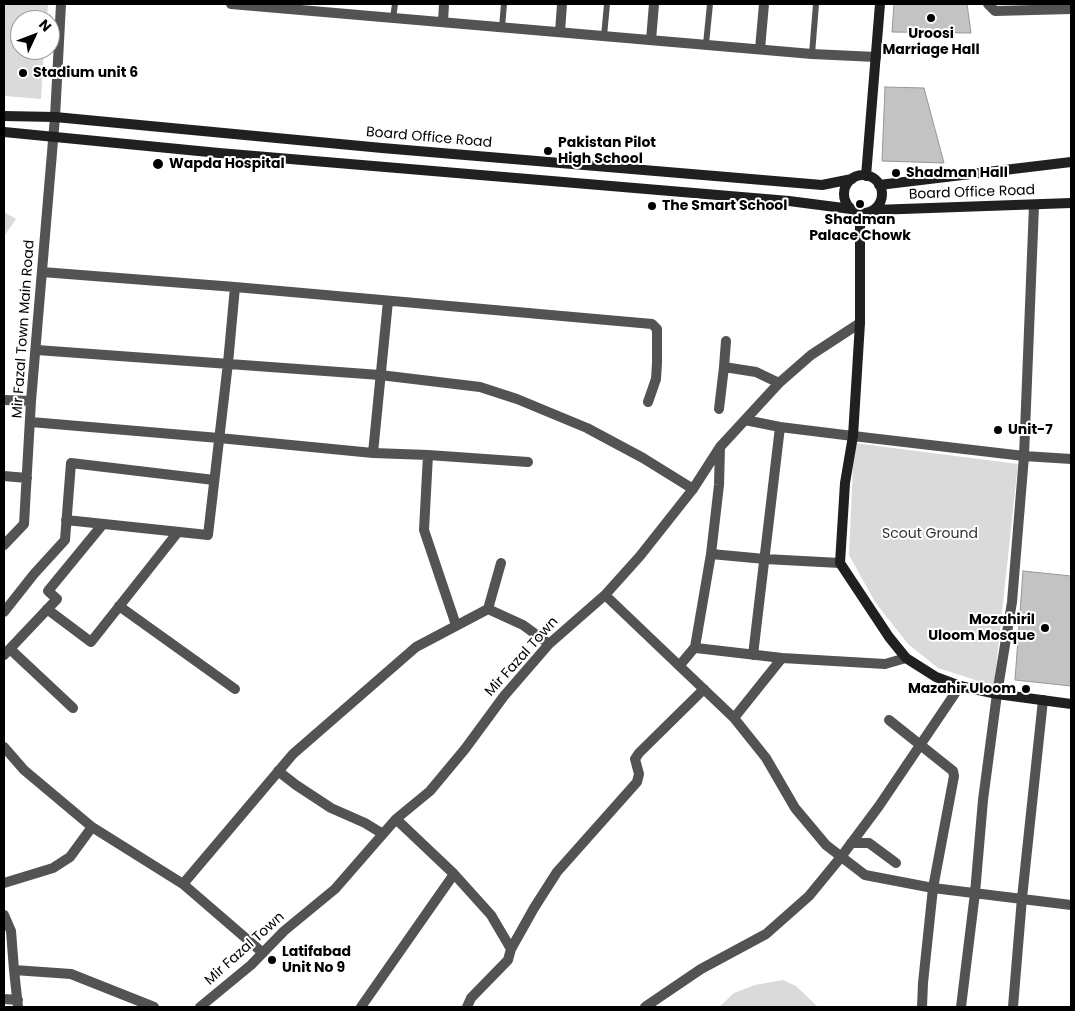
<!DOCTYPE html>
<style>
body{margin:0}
#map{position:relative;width:1075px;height:1011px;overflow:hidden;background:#fff;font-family:Poppins,sans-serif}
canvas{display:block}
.frame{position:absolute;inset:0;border:5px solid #000;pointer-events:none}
.north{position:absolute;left:10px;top:10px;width:50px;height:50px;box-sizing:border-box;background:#fff;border:1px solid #999;border-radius:50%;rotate:47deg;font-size:14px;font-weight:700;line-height:20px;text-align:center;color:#000}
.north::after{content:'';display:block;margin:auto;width:18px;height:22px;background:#000;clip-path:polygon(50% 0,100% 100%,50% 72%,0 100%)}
</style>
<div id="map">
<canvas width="1075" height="1011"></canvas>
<div class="frame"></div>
<div class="north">N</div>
</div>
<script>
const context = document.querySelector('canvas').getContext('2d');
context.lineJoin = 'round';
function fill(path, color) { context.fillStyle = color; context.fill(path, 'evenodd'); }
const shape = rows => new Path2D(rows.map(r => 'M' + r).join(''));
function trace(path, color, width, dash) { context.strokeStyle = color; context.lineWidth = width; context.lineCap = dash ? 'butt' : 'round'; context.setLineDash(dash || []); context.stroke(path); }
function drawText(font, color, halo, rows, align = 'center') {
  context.font = font + ' Poppins,sans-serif'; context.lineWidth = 4; context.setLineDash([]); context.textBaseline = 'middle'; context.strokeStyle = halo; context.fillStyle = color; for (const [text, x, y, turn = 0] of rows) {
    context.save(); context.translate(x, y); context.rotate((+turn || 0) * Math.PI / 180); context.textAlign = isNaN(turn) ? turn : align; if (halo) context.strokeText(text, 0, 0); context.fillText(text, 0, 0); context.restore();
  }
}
const green = shape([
 [4,4,48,4,47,20,20,20,20,50,44,50,41,99,4,96],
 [4,212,16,219,4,236],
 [854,443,1018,464,994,686,938,668,908,644,875,602,849,555],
 [783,980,796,986,818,1007,719,1007,734,993,755,985]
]);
const building = shape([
 [894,4,967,4,971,33,892,32,894,4],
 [885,87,924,88,944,163,882,161,885,87],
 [1023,571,1071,576,1071,686,1015,680,1023,571]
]);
const lane = shape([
 [393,18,395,4],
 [502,27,504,4],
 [604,36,607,4],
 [706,44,710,4],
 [812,54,816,4]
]);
const street = shape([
 [231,4,812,54,876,57],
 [988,4,995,11,1071,9],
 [443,22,444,4],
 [560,32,562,4],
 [651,40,654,4],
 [760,49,764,4],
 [42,272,235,287,652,324,657,329,657,363,656,379,648,402],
 [388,301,373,453,428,455,424,530,456,625],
 [37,350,380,375,480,387,517,399,587,428,643,458,693,489],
 [724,367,726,341],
 [4,400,31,401],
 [719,409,724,367,756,372,779,383],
 [745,420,780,427,853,436,1024,456,1071,459],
 [31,422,219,438,373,453],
 [720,448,719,485,711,554,695,647,696,648,782,658,885,664,906,658],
 [428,455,528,462],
 [4,476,27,478],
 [66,520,208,535,228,363,235,287],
 [4,545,24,524,31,401,55,117,61,4],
 [711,554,765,559,840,563],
 [605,595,734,718,766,758,795,808,826,845,865,875,933,888,1071,905],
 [119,606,235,689],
 [47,609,91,642,178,532],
 [488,609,501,563],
 [4,612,34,574,65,540,71,463,214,480],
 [10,649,73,708],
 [4,655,57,599,48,591,103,524],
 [753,655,780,427],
 [680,665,695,647],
 [734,718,782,658],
 [889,720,953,771,954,776,933,888,923,983,922,1007],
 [4,747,24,770,92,827,183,884,293,754,416,647,488,609,523,625,549,644],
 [278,771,296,785,331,808,365,823,383,834],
 [396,819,454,874,491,915,511,949,534,908,557,872,637,782,639,774,635,759,639,753,704,689],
 [851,843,869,843,896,863],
 [4,883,53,868,70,857,92,827],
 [183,884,263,953],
 [4,915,11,931,14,970,71,974,154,1007],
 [14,970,18,1007],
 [4,999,18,1000],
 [200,1007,251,965,284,931,335,889,396,819,430,791,465,749,504,696,549,644,605,595,640,556,693,489,720,447,779,383,811,355,860,323],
 [361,1007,454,874],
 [467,1007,471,998,508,960,511,949],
 [645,1007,701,969,766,934,809,896,841,857,879,806,960,686],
 [961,1007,975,893,983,800,997,694,1012,602,1024,456,1034,205],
 [1013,1007,1022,898,1043,700]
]);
const secondary = shape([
 [4,116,55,117,382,148,822,185,852,179],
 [4,132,219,153,789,201,851,209],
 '844 194a19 19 0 1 1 38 0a19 19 0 1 1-38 0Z',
 [866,176,880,4],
 [879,185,1071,162],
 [874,210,1071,203],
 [860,213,860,323,853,436,845,483,840,563,889,637,906,658,936,677,960,686,997,694,1071,704]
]);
const markers = [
 [931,18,5,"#000"],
 [23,73,5,"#000"],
 [548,151,5,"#000"],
 [158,164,6,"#000"],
 [896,173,5,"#000"],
 [860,204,5,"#000"],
 [652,206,5,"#000"],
 [998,430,5,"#000"],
 [1045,628,5,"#000"],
 [1026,689,5,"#000"],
 [272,960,5,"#000"]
];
const poiNames = [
 ["Uroosi",931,34,"center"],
 ["Marriage Hall",931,50,"center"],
 ["Stadium unit 6",33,73],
 ["Pakistan Pilot",558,143],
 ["High School",558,159],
 ["Wapda Hospital",169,164],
 ["Shadman Hall",906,173],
 ["The Smart School",662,206],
 ["Shadman",860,220,"center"],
 ["Palace Chowk",860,236,"center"],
 ["Unit-7",1008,430],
 ["Mozahiril",1035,620,"right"],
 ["Uloom Mosque",1035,636,"right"],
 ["Mazahir Uloom",1016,689,"right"],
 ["Latifabad",282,952],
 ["Unit No 9",282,968]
];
const streetNames = [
 ["Board Office Road",429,138,5],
 ["Board Office Road",972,193,-2],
 ["Mir Fazal Town Main Road",24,329,-86],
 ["Mir Fazal Town",522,657,-48],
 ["Mir Fazal Town",245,949,-42]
];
const parkNames = [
 ["Scout Ground",930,534]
];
fill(green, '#dadada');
fill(building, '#c3c3c3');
trace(building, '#979797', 1);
trace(lane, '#535353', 6);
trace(street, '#535353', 10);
trace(secondary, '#202020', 10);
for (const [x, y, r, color] of markers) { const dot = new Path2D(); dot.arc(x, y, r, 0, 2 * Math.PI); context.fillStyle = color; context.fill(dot); trace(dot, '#fff', 2); }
drawText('bold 14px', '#000', '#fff', poiNames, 'left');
drawText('14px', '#000', '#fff', streetNames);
drawText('14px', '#313131', '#fff', parkNames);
</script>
